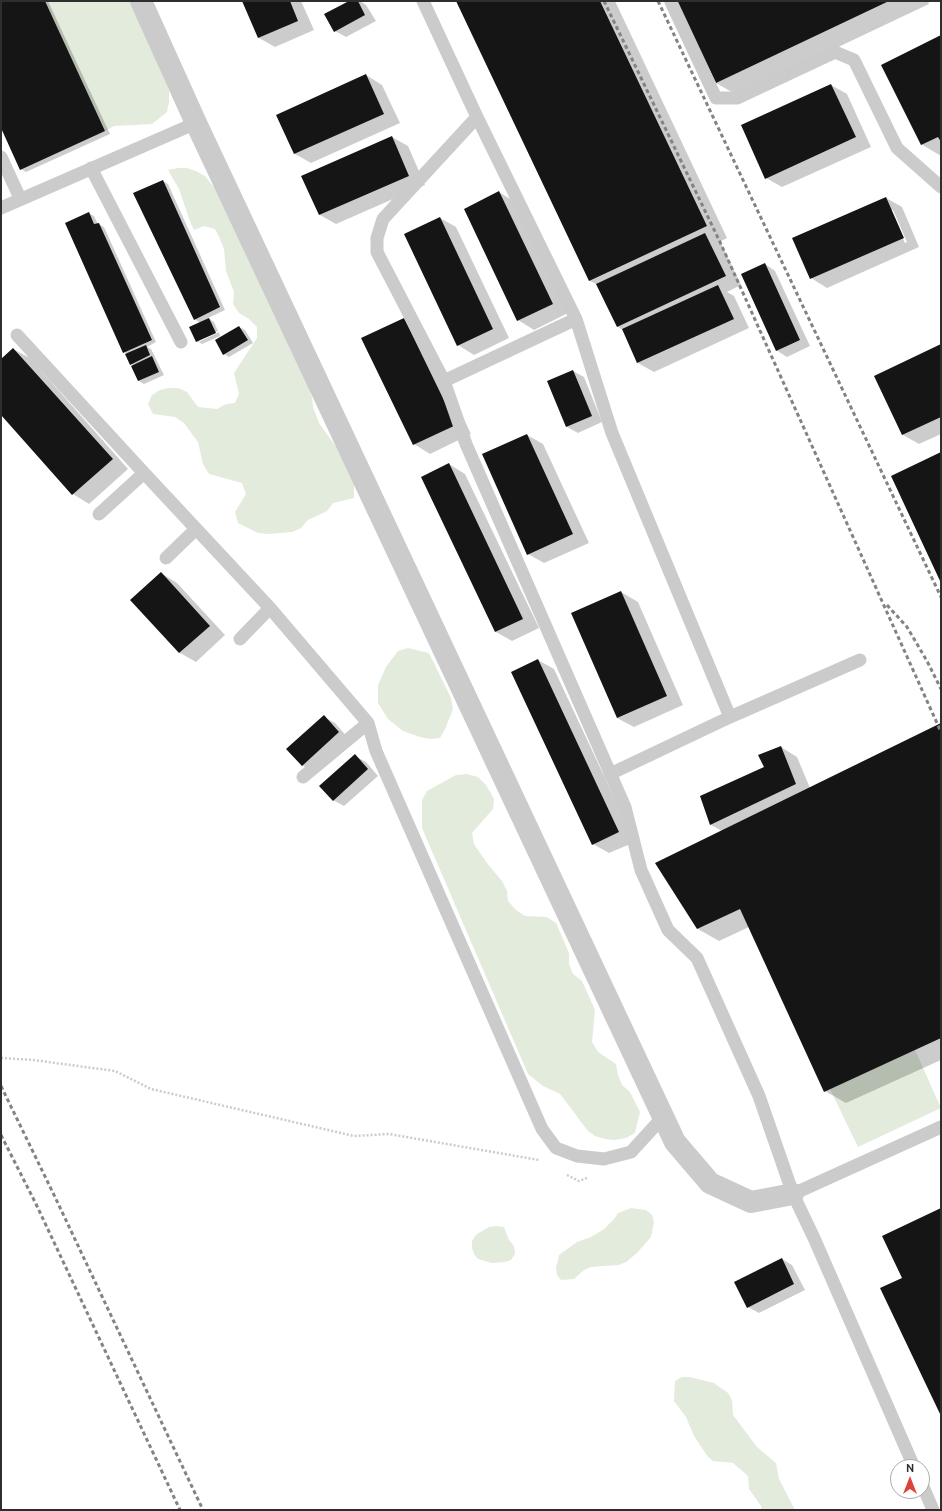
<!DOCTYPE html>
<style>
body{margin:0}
#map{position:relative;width:942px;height:1511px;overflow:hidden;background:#fff;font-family:Ubuntu,sans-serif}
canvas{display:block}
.frame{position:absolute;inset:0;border:2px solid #2e2e2e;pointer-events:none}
.north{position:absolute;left:890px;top:1459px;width:40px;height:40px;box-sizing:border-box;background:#fff;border:1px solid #ababab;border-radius:50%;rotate:0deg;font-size:11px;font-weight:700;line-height:16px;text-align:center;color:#2e2e2e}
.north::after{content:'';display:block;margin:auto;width:14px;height:18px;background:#dd4339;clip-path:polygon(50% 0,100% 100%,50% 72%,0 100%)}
</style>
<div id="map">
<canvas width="942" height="1511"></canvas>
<div class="frame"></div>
<div class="north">N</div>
</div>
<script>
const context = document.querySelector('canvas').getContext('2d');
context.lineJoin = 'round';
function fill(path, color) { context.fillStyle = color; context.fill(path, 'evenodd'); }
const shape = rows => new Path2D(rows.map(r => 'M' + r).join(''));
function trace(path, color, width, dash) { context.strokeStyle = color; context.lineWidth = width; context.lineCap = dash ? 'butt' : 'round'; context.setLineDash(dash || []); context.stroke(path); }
const green = shape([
 [45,1,131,1,169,90,169,102,167,112,152,124,114,126,105,131],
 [178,168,187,168,196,171,205,176,217,191,306,379,312,397,313,407,319,423,342,455,354,479,354,498,333,503,327,511,308,520,301,528,292,532,269,534,258,533,238,523,235,512,246,494,242,483,209,474,203,464,198,442,184,423,175,417,153,414,148,404,152,395,160,390,169,388,178,388,187,392,198,407,217,409,226,404,235,403,239,394,234,373,257,338,257,327,249,319,239,313,233,304,234,292,226,271,224,249,220,239,215,229,204,226,194,230,191,224,179,189,168,170],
 [408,648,429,653,451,698,453,709,445,729,440,738,430,739,420,737,403,731,388,719,378,703,378,685,386,667,398,651],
 [467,774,478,777,486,785,494,799,493,809,472,833,474,844,487,863,502,881,507,891,508,901,516,910,525,916,547,917,556,923,569,953,569,964,573,974,582,981,595,1010,592,1042,598,1052,616,1064,618,1075,622,1085,630,1092,640,1112,635,1133,626,1138,615,1140,605,1139,595,1136,588,1131,560,1094,543,1086,528,1074,422,828,422,800,427,791,456,775],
 [915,1050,941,1108,858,1147,830,1089],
 [631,1208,646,1210,652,1215,654,1222,651,1237,637,1253,626,1262,619,1265,591,1267,584,1270,574,1279,561,1280,557,1275,556,1268,559,1255,577,1242,591,1237,604,1229,614,1219,618,1213],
 [496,1226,504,1227,509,1240,514,1246,515,1254,511,1260,505,1262,492,1263,478,1259,474,1254,472,1248,472,1241,476,1235,482,1231,489,1227],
 [682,1377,690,1377,714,1383,728,1393,732,1400,733,1415,757,1447,776,1463,779,1479,795,1510,762,1510,761,1506,749,1489,748,1476,733,1463,713,1461,708,1457,694,1436,686,1417,674,1401,675,1381]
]);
const shadow = shape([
 [1,1,48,1,110,134,26,172,21,169,1,126],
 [243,1,301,1,314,30,275,47,259,38],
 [351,1,360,1,366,5,376,21,346,37,335,31],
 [457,1,615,1,727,238,719,242,721,243,741,285,727,292,734,296,749,328,654,372,638,363,623,330,618,327,598,285,590,281],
 [677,1,928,1,929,4,737,95,716,83],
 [941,36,941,156,921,144],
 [366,75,382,85,400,123,311,163,295,154,277,115],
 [831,85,847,94,871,147,782,187,766,178],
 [392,137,408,146,425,185,336,224,320,215,303,176],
 [163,181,168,184,225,310,208,318,214,322,218,331,199,340,199,342,219,332,220,336,202,344,197,341,200,323,195,319],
 [499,192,515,202,568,313,534,330,518,320],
 [886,198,902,207,919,247,827,288,811,278],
 [890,210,893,210,907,242,905,243],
 [88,213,94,216,98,224,104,227,156,342,147,347,151,349,164,375,144,384,139,381,132,366,134,366,131,364,128,354,124,352],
 [440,218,456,227,509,338,474,355,458,345],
 [765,264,775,271,810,346,787,357,776,350],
 [404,319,420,328,471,434,430,454,414,444],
 [239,327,245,330,253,343,229,357,224,354],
 [941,345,941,434,919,444,903,435,875,376],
 [13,349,30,358,128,469,89,504,73,494,1,414,1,360],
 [573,371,584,377,602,422,578,433,567,427,549,381],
 [527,435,543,444,589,543,544,563,528,554],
 [449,464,465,474,539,628,512,641,496,632],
 [161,573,177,583,225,635,196,662,180,653,132,600],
 [621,592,638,602,683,705,634,727,617,718],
 [538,660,554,669,635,842,609,853,593,844],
 [324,717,335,723,349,739,313,772,302,765],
 [941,725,941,1060,846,1103,825,1091,749,927,719,941,698,929,656,864,722,831,711,825,701,797,765,768,781,747,797,757,810,788],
 [355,756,366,762,378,776,344,806,333,800],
 [782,1259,792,1265,805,1290,759,1313,748,1307]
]);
const building = shape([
 [1,1,45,1,105,131,20,170,1,128],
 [242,1,290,1,298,21,258,38],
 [349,1,358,1,365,15,334,32,324,14],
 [456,1,600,1,707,226,589,281],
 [676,1,889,1,716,83],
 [941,35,941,142,938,137,921,145,881,65],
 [366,74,384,114,294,154,276,115],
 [831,84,856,137,765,179,741,125],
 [392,136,409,176,319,215,301,176],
 [163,180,220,307,194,320,133,193],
 [499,191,553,304,517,321,464,209],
 [886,197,904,238,810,279,792,238],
 [89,212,94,224,99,223,152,340,123,353,65,223],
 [440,217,493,329,457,346,404,234],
 [705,233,726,276,617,327,596,284],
 [765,263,800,340,776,351,741,274],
 [718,285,734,319,637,363,622,329],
 [209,318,216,333,196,342,189,327],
 [404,318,456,425,413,445,361,338],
 [239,326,248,340,223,355,215,340],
 [941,344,941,417,902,435,874,376],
 [146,345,150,355,130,365,125,354],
 [13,348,113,459,72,495,1,415,1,359],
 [152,356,159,372,138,381,131,366],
 [573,370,592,416,566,427,547,381],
 [527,434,573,534,527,555,482,454],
 [941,452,941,583,891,476],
 [449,463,523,619,495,632,421,477],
 [161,572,210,626,179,653,130,600],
 [621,591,667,696,617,718,571,613],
 [538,659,619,832,592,845,511,672],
 [324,715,339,732,302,766,286,749],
 [941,723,941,1038,824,1092,740,909,697,929,655,863],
 [781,746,796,784,710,825,700,796,764,767,758,755],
 [355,754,368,769,333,801,319,786],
 [941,1208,941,1416,880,1288,902,1278,882,1236],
 [782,1258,794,1284,747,1308,734,1282]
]);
const path = shape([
 [1,1058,33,1060,115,1071,151,1089,354,1136,389,1134,539,1160],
 [567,1175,579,1181,587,1178]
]);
const service = shape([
 [423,1,477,117,576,319,612,433,730,717],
 [671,2,716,98,737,98,835,52,854,60,897,148,941,187],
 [477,117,383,219,377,238,377,252,444,381,466,444,625,807,641,870,668,930,697,958,759,1096,793,1194,814,1238,914,1467],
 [1,157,20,198],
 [91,168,181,342],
 [1,208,196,123],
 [17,335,144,473,270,608,368,723,376,751,542,1129,556,1148,577,1156,604,1159,631,1152,663,1117],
 [444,381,576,319],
 [99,514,144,473],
 [166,558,196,529],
 [240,639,270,608],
 [610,774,730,717,860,660],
 [303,777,368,723],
 [793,1194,941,1127],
 [922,1484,933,1510]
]);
const minor = shape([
 [141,1,196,123,675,1142,710,1183,751,1202,793,1194]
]);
const rail = shape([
 [604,1,720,242,941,732],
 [658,1,941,597],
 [887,605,907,627,927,661,941,689],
 [1,1086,55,1197,203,1510],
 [1,1135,36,1204,180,1510]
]);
fill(green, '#e3ebdd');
fill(shadow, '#0003');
fill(building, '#151515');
trace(path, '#cbcbcb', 2.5, [2, 2]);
trace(service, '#cbcbcb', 13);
trace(minor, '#cbcbcb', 22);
trace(rail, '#838383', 3, [4, 3]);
</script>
